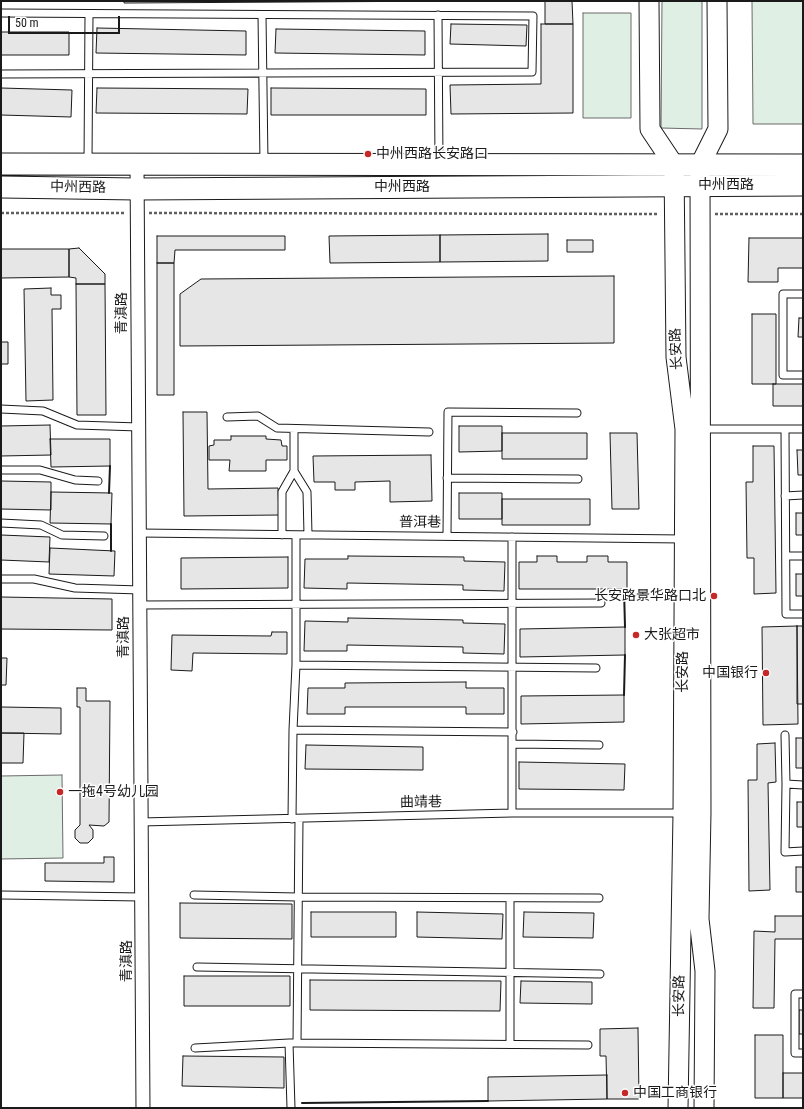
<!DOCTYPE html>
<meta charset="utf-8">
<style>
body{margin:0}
#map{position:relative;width:804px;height:1109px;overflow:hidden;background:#fff;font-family:"Roboto Condensed",sans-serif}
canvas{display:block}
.frame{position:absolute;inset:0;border:2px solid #1a1a1a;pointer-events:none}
.scale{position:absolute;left:8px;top:16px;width:112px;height:18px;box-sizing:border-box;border:2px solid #1a1a1a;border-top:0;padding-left:5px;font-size:12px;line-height:14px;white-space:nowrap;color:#1a1a1a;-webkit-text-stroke:3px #fff;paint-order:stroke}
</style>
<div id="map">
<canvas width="804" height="1109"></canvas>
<div class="frame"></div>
<div class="scale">50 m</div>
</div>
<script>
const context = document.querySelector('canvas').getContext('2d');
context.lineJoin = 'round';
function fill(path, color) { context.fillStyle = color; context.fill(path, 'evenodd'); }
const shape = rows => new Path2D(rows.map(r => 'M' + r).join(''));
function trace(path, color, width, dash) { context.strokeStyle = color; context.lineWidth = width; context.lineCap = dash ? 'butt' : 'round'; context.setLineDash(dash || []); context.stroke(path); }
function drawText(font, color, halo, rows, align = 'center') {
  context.font = font + ' "Roboto Condensed","Noto Sans SC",sans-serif'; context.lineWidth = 3; context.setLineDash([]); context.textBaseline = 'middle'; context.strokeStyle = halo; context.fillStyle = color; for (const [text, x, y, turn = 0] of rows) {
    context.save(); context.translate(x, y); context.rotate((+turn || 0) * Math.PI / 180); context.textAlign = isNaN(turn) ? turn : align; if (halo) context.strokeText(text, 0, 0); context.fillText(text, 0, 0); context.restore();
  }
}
const green = shape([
 [662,1,702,1,702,129,661,128,662,1],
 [752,1,803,1,803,124,753,124,752,1],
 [583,13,631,13,631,118,583,118,583,13],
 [62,775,63,858,1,859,1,776,62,775]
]);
const building = shape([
 [124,1,465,1,124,3,124,1],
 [545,1,572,1,573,24,545,24,545,1],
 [451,24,527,25,526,46,450,44,451,24],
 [541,24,573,24,573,113,451,114,450,85,541,84,541,24],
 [97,28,246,31,246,55,96,53,97,28],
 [276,29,425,31,425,55,275,53,276,29],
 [1,32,69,32,69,55,1,55,1,32],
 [1,88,72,90,71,117,1,115,1,88],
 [97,88,248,89,247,114,96,113,97,88],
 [271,88,426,89,426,115,271,115,271,88],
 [548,234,548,261,440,262,440,235,548,234],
 [440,235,440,262,330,263,329,236,440,235],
 [157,236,285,236,285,250,175,250,174,263,157,263,157,236],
 [749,238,803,238,803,268,778,268,778,282,748,282,749,238],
 [567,240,593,240,593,252,567,252,567,240],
 [79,248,105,274,105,284,76,284,76,278,69,277,69,249,79,248],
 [1,249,69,249,69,277,1,278,1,249],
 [157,263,174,263,174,395,157,395,157,263],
 [614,276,614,343,180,346,180,294,201,279,614,276],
 [76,284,105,284,106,415,77,415,76,284],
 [51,288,51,295,61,295,61,309,52,309,53,400,26,401,24,289,51,288],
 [752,314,776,314,776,384,752,384,752,314],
 [799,318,803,318,803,337,798,337,799,318],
 [1,342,8,342,8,364,1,364,1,342],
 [773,384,803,384,803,406,773,406,773,384],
 [183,412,207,412,208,489,278,488,279,515,184,516,183,412],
 [50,425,51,455,1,456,1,426,50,425],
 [459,426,502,426,502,451,459,452,459,426],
 [502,433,587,433,587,459,502,459,502,433],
 [610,433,637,433,639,509,612,509,610,433],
 [231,436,266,436,266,439,281,440,282,446,287,446,287,460,266,460,266,471,229,471,230,460,209,460,209,446,214,445,214,440,231,440,231,436],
 [50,439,110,439,110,466,51,467,50,439],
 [753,446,774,446,776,593,754,594,754,558,747,558,746,482,753,482,753,446],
 [797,450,803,450,803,475,798,475,797,450],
 [431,455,432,501,390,502,390,481,355,482,355,490,335,490,335,482,314,482,313,456,431,455],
 [1,481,51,482,51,510,1,509,1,481],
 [51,492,112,493,111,524,50,523,51,492],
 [459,493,502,493,502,519,459,519,459,493],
 [502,499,590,499,590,525,502,525,502,499],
 [796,513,803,513,803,535,796,535,796,513],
 [1,535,50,537,49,562,1,560,1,535],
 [50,548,115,551,114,576,49,574,50,548],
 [348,556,464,557,464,561,505,562,504,591,463,590,463,585,347,583,347,589,304,588,305,559,348,559,348,556],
 [537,556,557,556,557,562,587,562,587,556,608,556,608,562,627,562,627,589,519,589,519,562,537,562,537,556],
 [288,557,288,588,181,589,181,558,288,557],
 [796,574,803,574,803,596,796,596,796,574],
 [1,597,112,599,112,630,1,629,1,597],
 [348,618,463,620,463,623,505,624,504,654,463,653,463,647,347,645,347,651,304,651,305,621,348,622,348,618],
 [797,626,803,626,803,704,797,704,797,626],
 [797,626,798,724,763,725,762,627,797,626],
 [625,627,625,655,520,657,520,629,625,627],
 [272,632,287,632,287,654,193,653,192,671,171,670,172,635,271,636,272,632],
 [1,658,7,658,6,685,1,685,1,658],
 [466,682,466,688,504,688,504,714,466,714,466,707,345,707,345,714,307,714,308,688,345,688,345,683,466,682],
 [77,688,86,688,86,701,110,701,109,822,104,826,89,825,93,830,93,838,88,843,80,843,75,838,75,830,80,825,80,707,77,707,77,688],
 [624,695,624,722,521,724,521,696,624,695],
 [1,707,61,708,61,734,1,733,1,707],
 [1,733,24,733,23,763,1,763,1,733],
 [796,738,803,738,803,768,796,768,796,738],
 [775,743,776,782,768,783,770,890,749,891,748,780,757,780,757,744,775,743],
 [306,745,423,747,423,770,305,769,306,745],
 [519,762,625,764,624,790,519,789,519,762],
 [797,802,803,802,803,827,797,827,797,802],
 [104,857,114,857,114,882,45,881,45,863,104,863,104,857],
 [796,867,803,867,803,892,796,892,796,867],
 [180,903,292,904,292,939,180,938,180,903],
 [311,912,396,912,396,937,311,937,311,912],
 [417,912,503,914,502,939,417,937,417,912],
 [524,912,594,913,593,938,523,937,524,912],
 [775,916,803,916,803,939,775,939,774,1008,753,1008,754,931,775,932,775,916],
 [184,976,290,976,290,1006,184,1006,184,976],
 [310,980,501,981,500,1011,310,1010,310,980],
 [521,981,592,982,592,1004,520,1003,521,981],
 [799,1010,803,1010,803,1034,799,1034,799,1010],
 [638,1028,639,1099,607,1099,606,1056,600,1056,600,1029,638,1028],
 [755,1035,783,1035,783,1098,755,1098,755,1035],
 [183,1056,284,1057,284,1088,182,1086,183,1056],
 [783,1073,803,1073,803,1098,783,1098,783,1073],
 [607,1075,607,1099,488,1101,488,1077,607,1075]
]);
const path = shape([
 [1,213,124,213],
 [149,213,658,214],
 [715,214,803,214]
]);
const lane = shape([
 [1,13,533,16,532,72,1,74],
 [262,15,264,162],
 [438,15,439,163],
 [88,163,89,14],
 [803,294,783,294,783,375,803,375],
 [1,409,43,411,77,425,139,427],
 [227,417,258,416,277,428,429,432],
 [294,429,294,471],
 [701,429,803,429],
 [785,429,786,614,803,614],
 [1,470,40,470,75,480,98,481],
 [447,478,578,479],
 [785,496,803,495],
 [1,523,41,525,62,535,104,536],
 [139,533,683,539],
 [282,535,282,492,294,471,307,492,308,535],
 [447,536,448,412,577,413],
 [512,537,512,813],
 [786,556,803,556],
 [1,579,34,579,75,588,140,590],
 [140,605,601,603],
 [296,665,596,668],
 [293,730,513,732],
 [785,735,786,784],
 [512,744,599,745],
 [803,785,786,784,785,852,803,851],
 [292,819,293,730,296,665,296,535],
 [141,822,512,813,682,813],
 [1,895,142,897],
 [194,895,298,897,599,898],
 [197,967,600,974],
 [803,994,795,994,795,1053,803,1053],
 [297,1043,588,1045],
 [510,1044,510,898],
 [195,1048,289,1043],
 [291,1108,289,1043,297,1043,299,819]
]);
const street = shape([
 [137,165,143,1108]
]);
const secondary = shape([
 [649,1,650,129,674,165,676,357,685,429,683,813,678,1108],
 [704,1108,705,971,699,919,701,812,700,165,718,129,717,1]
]);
const primary = shape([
 [1,164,803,165],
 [1,187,137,189,803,185]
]);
const wall = shape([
 [109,493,110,466],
 [111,551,111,524],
 [624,589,625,627],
 [624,695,625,655],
 [302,1103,488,1101]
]);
const markers = [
 [368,154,4,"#c62828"],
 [714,596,4,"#c62828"],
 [636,635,4,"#c62828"],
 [766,673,4,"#c62828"],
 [60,792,4,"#c62828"],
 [625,1093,4,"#c62828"]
];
const poiNames = [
 ["中州西路长安路口",376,154],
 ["长安路景华路口北",706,596,"right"],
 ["大张超市",644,635],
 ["中国银行",758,673,"right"],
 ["一拖4号幼儿园",68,792],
 ["中国工商银行",633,1093]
];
const streetNames = [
 ["中州西路",726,185],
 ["中州西路",402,187],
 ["中州西路",78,188,1],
 ["青滇路",122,313,-90],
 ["长安路",677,349,-93],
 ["普洱巷",420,523,1],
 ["青滇路",124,637,-90],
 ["长安路",683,672,-90],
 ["曲靖巷",421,803,-1],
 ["青滇路",127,961,-90],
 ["长安路",680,996,-89]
];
fill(green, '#e0efe3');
trace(green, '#6a6a6a', 1);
fill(building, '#e6e6e6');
trace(building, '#1a1a1a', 1);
trace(lane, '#1a1a1a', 9);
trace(street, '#1a1a1a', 15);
trace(secondary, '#1a1a1a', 21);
trace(primary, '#1a1a1a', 23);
trace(path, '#5f5f5f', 2.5, [3, 2]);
trace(lane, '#fff', 7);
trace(street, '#fff', 13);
trace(secondary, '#fff', 19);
trace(primary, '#fff', 21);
trace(wall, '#1a1a1a', 2);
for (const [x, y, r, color] of markers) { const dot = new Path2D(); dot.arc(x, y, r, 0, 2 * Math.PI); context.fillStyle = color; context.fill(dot); trace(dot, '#fff', 1.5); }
drawText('14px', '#1a1a1a', '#fff', poiNames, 'left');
drawText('14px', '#1a1a1a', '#fff', streetNames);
</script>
